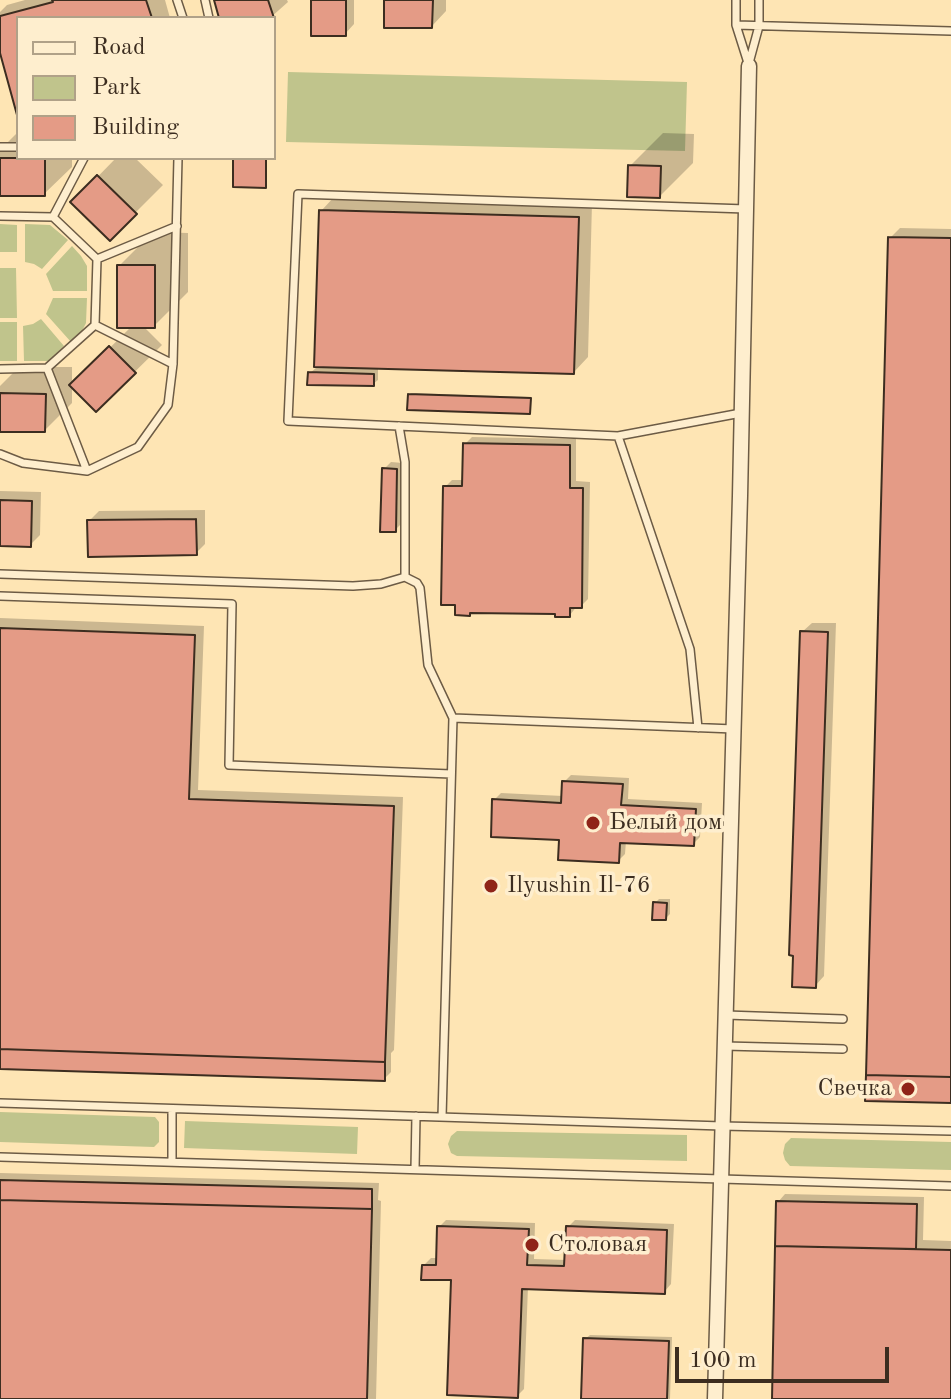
<!DOCTYPE html>
<meta charset="utf-8">
<style>
body{margin:0}
#map{position:relative;width:951px;height:1399px;overflow:hidden;background:#fee5b4;font-family:"Old Standard TT",serif}
canvas{display:block}
.legend{position:absolute;left:16px;top:16px;width:260px;height:144px;box-sizing:border-box;background:#feeece;border:2px solid #b0a188;margin:0;padding:10px 14px;list-style:none;font-size:24px;color:#3c2d20}
.legend li{display:flex;align-items:center;gap:16px;height:40px}
.legend b{width:40px;border:2px solid #b0a188}
.scale{position:absolute;left:675px;top:1347px;width:214px;height:36px;box-sizing:border-box;border:4px solid #3c2d20;border-top:0;padding-left:10px;font-size:24px;line-height:28px;white-space:nowrap;color:#3c2d20;-webkit-text-stroke:6px #feeece;paint-order:stroke}
</style>
<div id="map">
<canvas width="951" height="1399"></canvas>
<ul class="legend">
<li><b style="height:10px;background:#feeece"></b>Road</li>
<li><b style="height:22px;background:#c0c48c"></b>Park</li>
<li><b style="height:22px;background:#e49b86"></b>Building</li>
</ul>
<div class="scale">100 m</div>
</div>
<script>
const context = document.querySelector('canvas').getContext('2d');
context.lineJoin = 'round';
function fill(path, color) { context.fillStyle = color; context.fill(path, 'evenodd'); }
const shape = rows => new Path2D(rows.map(r => 'M' + r).join(''));
function trace(path, color, width, dash) { context.strokeStyle = color; context.lineWidth = width; context.lineCap = dash ? 'butt' : 'round'; context.setLineDash(dash || []); context.stroke(path); }
function drawText(font, color, halo, rows, align = 'center') {
  context.font = font + ' "Old Standard TT",serif'; context.lineWidth = 7; context.setLineDash([]); context.textBaseline = 'middle'; context.strokeStyle = halo; context.fillStyle = color; for (const [text, x, y, turn = 0] of rows) {
    context.save(); context.translate(x, y); context.rotate((+turn || 0) * Math.PI / 180); context.textAlign = isNaN(turn) ? turn : align; if (halo) context.strokeText(text, 0, 0); context.fillText(text, 0, 0); context.restore();
  }
}
const green = shape([
 [288,72,687,82,685,151,286,142],
 [0,224,17,225,17,252,0,252],
 [25,224,50,225,68,240,42,269,34,264,25,262],
 [72,246,81,256,87,266,87,291,53,291,46,274],
 [0,268,16,268,17,318,0,318],
 [53,298,87,298,86,323,82,331,71,342,46,314],
 [41,319,64,346,48,361,24,361,23,326,33,324],
 [0,322,17,322,17,361,0,361],
 [0,1112,155,1117,159,1122,159,1142,154,1147,0,1142],
 [185,1121,358,1127,357,1154,184,1148],
 [457,1131,687,1135,687,1161,457,1156,451,1153,448,1144,451,1136],
 [791,1138,951,1142,951,1170,790,1166,785,1160,783,1153,785,1144]
]);
const shadow = shape([
 [25,0,165,0,170,18,18,18,18,111,0,46,0,12,7,5],
 [216,0,287,0,288,2,270,18,221,18],
 [313,0,354,0,354,24,345,34],
 [386,0,446,0,446,11,432,26],
 [18,132,18,158,72,158,72,167,44,194,0,194,0,150],
 [663,133,694,134,693,163,660,196,630,166],
 [116,158,135,158,163,185,110,238,73,202],
 [335,196,592,203,588,357,574,372,378,367,378,380,373,384,310,373,316,368,321,211],
 [900,228,951,229,951,1101,890,238],
 [153,232,188,233,188,292,154,326,143,326,162,345,96,410,72,386,72,403,45,430,0,430,0,386,19,367,72,367,72,385,132,326,119,266],
 [411,393,531,397,531,410,529,412,410,394],
 [472,437,576,439,576,481,590,482,588,599,581,606,577,606,570,615,445,487,452,480,464,480,465,444],
 [391,462,403,463,402,523,395,530,384,469],
 [0,491,41,492,40,535,30,545,0,544],
 [205,510,205,544,196,553,89,521,99,511],
 [0,618,204,626,198,790,403,797,394,1050,391,1053,391,1072,384,1079,0,1067],
 [812,623,836,623,824,976,815,986,802,632],
 [571,775,629,778,628,799,702,803,700,837,693,844,626,841,625,854,618,861,562,838,494,800,501,793,563,796,564,782],
 [659,899,670,899,670,914,666,918,655,903],
 [0,1173,379,1183,378,1200,381,1201,376,1399,0,1399],
 [785,1194,924,1197,923,1240,951,1241,951,1399,774,1399,778,1202],
 [446,1220,535,1223,534,1259,567,1260,568,1227,575,1220,674,1224,671,1284,664,1292,528,1287,524,1389,517,1396,453,1279,424,1265,431,1258,438,1258,439,1227],
 [590,1335,672,1337,670,1399,583,1399,585,1339]
]);
const building = shape([
 [52,0,146,0,152,18,18,18,17,115,0,53,0,16,53,2,52,0],
 [214,0,268,0,274,18,219,18,214,0],
 [311,0,346,0,346,36,311,36,311,0],
 [384,0,433,0,432,28,384,28,384,0],
 [0,158,45,158,45,196,0,196,0,158],
 [233,158,266,158,266,188,233,187,233,158],
 [628,165,661,166,660,198,627,197,628,165],
 [97,175,137,214,110,241,70,202,97,175],
 [319,210,579,217,574,374,314,367,319,210],
 [888,237,951,238,951,1077,866,1075,888,237],
 [117,265,155,265,155,328,117,328,117,265],
 [109,346,136,373,96,412,69,385,109,346],
 [308,372,374,374,374,386,307,385,308,372],
 [0,393,46,394,45,432,0,432,0,393],
 [408,394,531,398,530,414,407,410,408,394],
 [463,443,570,445,570,488,583,488,582,608,570,608,570,617,555,617,555,614,470,613,470,616,455,615,455,605,441,605,443,486,462,486,463,443],
 [382,468,397,469,396,532,380,532,382,468],
 [0,500,32,501,31,547,0,546,0,500],
 [196,519,197,555,88,557,87,520,196,519],
 [0,628,195,635,189,799,394,806,385,1062,0,1049,0,628],
 [800,631,828,632,816,988,792,987,793,956,789,955,800,631],
 [562,781,623,784,621,805,696,809,694,846,620,843,619,863,558,860,559,840,491,837,492,799,561,803,562,781],
 [653,902,667,903,666,920,652,920,653,902],
 [0,1049,385,1062,385,1081,0,1069,0,1049],
 [866,1075,951,1077,951,1103,865,1101,866,1075],
 [0,1180,372,1189,372,1209,0,1200,0,1180],
 [0,1200,372,1209,367,1399,0,1399,0,1200],
 [776,1201,917,1204,916,1249,775,1246,776,1201],
 [437,1226,529,1229,527,1265,564,1266,566,1226,667,1230,665,1294,522,1289,518,1398,447,1395,451,1280,421,1280,422,1265,436,1265,437,1226],
 [775,1246,951,1250,951,1399,772,1399,775,1246],
 [583,1338,669,1341,667,1399,581,1399,583,1338]
]);
const lane = shape([
 [177,0,183,18],
 [205,0,209,18],
 [736,0,736,25,749,66],
 [736,25,951,31],
 [749,63,759,26,759,0],
 [0,147,18,147],
 [0,216,53,217,97,259,95,325,47,368,0,369],
 [53,217,84,158],
 [97,259,177,226],
 [95,325,173,364],
 [47,368,87,471],
 [741,413,618,436,288,421,298,194,746,209],
 [399,426,405,462,405,577],
 [618,436,690,649,698,728],
 [0,454,23,463,87,471,138,447,168,405,173,364,178,158],
 [0,574,353,586,381,584,405,577,417,583,420,588,428,665,453,718,442,1117],
 [0,596,232,604,229,765,451,774],
 [453,718,734,729],
 [726,1015,843,1019],
 [725,1046,843,1049],
 [0,1103,722,1126,951,1131],
 [0,1157,951,1186],
 [172,1162,172,1109],
 [415,1169,416,1116]
]);
const street = shape([
 [715,1399,740,496,749,66]
]);
const markers = [
 [593,823,8,"#8f2418"],
 [491,886,8,"#8f2418"],
 [908,1089,8,"#8f2418"],
 [532,1245,8,"#8f2418"]
];
const poiNames = [
 ["Белый дом",609,823],
 ["Ilyushin Il-76",507,886],
 ["Свечка",892,1089,"right"],
 ["Столовая",548,1245]
];
fill(green, '#c0c48c');
fill(shadow, '#0003');
fill(building, '#e49b86');
trace(building, '#3c2d20', 2);
trace(lane, '#6c5b45', 10);
trace(street, '#6c5b45', 17);
trace(lane, '#feeece', 7);
trace(street, '#feeece', 14);
for (const [x, y, r, color] of markers) { const dot = new Path2D(); dot.arc(x, y, r, 0, 2 * Math.PI); context.fillStyle = color; context.fill(dot); trace(dot, '#feeece', 3); }
drawText('24px', '#3c2d20', '#feeece', poiNames, 'left');
</script>
